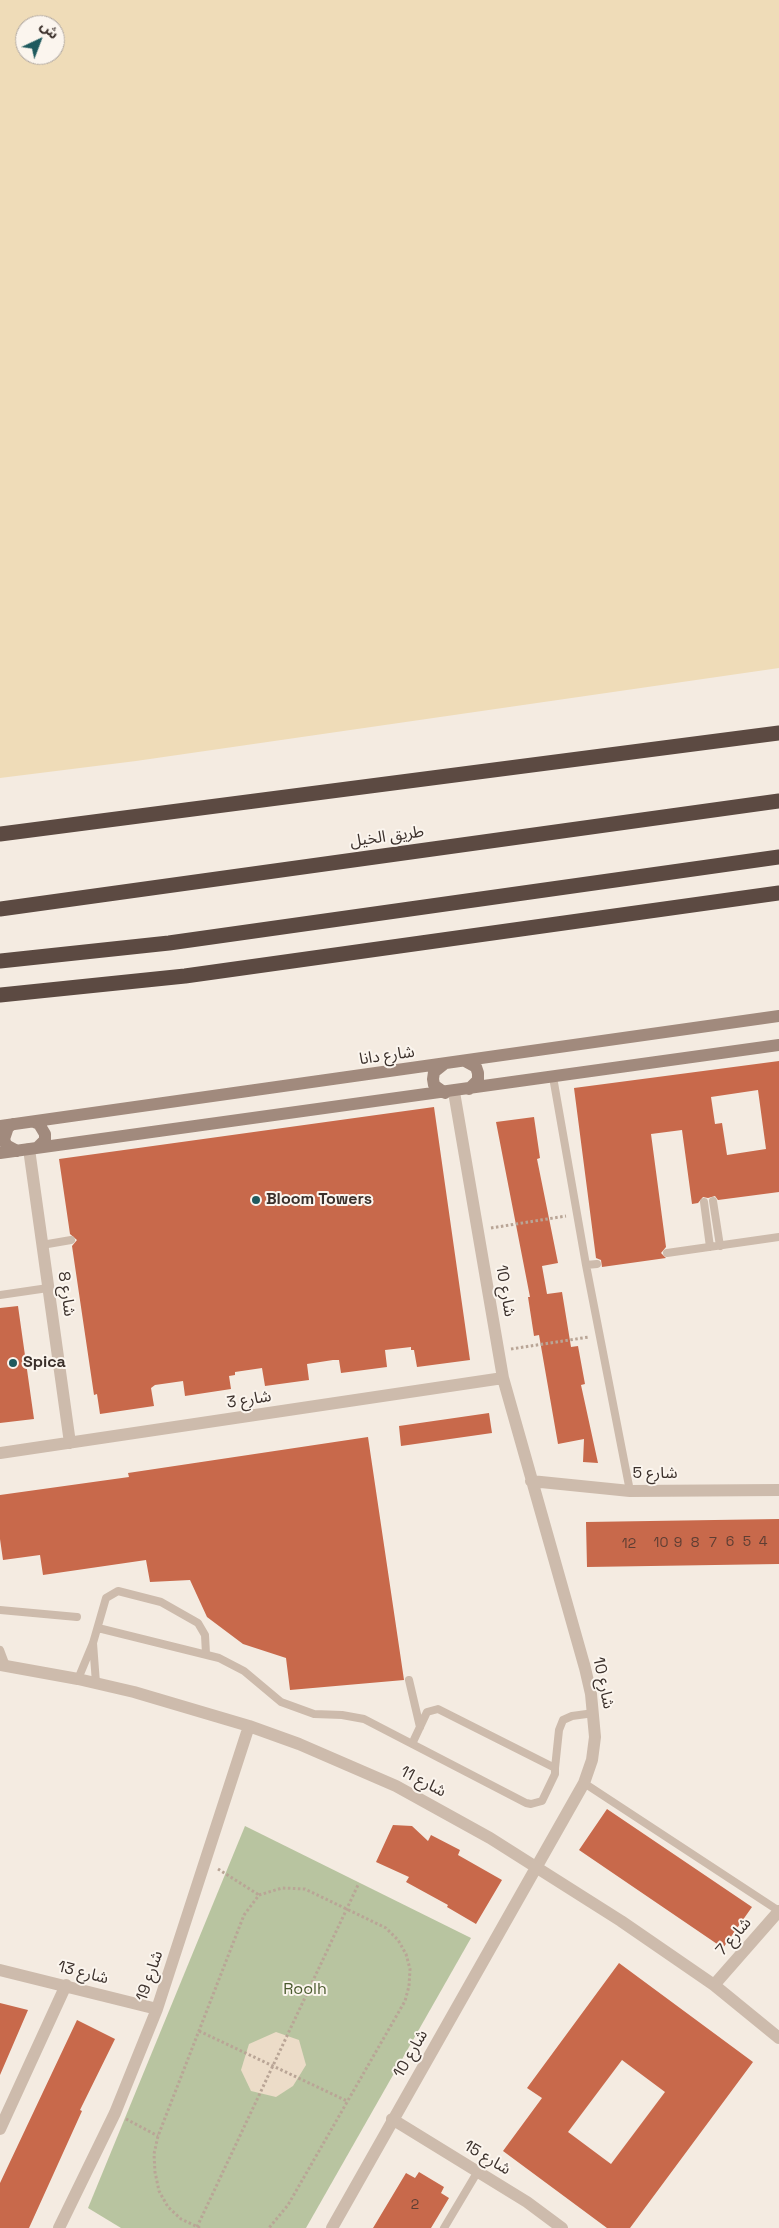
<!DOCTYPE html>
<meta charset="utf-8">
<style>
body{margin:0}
#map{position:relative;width:779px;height:2228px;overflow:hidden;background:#f4ebe1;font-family:"Space Grotesk","Noto Sans Arabic",sans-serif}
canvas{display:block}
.north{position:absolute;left:15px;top:15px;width:50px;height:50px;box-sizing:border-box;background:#fbf5ee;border:1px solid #aea6a0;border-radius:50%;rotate:43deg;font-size:14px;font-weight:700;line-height:20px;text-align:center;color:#3b302b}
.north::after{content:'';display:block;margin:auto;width:18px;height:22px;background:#1f5a5e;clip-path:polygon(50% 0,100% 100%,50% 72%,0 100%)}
</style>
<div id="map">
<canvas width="779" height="2228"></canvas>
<div class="north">ش</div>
</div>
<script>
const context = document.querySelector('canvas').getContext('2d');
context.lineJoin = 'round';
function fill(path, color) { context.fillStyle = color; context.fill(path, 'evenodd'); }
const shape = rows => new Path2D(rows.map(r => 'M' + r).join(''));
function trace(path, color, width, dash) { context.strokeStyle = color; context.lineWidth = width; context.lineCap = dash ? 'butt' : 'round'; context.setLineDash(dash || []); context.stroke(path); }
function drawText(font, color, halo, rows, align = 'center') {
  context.font = font + ' "Space Grotesk","Noto Sans Arabic",sans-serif'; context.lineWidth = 4; context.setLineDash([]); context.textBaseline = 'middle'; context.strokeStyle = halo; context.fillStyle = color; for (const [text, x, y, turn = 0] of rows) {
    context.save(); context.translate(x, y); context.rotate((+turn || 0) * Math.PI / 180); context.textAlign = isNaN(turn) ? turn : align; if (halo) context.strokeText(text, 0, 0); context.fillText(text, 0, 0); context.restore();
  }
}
const green = shape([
 [245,1826,471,1938,306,2228,121,2228,88,2208]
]);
const sand = shape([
 [0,0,779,0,779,668,136,761,0,778],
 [25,25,55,25,55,55,25,55]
]);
const plaza = shape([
 [276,2032,299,2040,306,2065,293,2086,276,2097,251,2091,241,2070,249,2044]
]);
const building = shape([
 [779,1061,779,1192,718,1200,715,1196,708,1198,703,1197,698,1203,692,1204,682,1130,651,1134,666,1247,661,1253,666,1258,602,1267,601,1260,596,1258,574,1088],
 [758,1090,766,1149,727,1155,722,1123,715,1124,711,1097],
 [434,1107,470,1360,417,1367,414,1350,411,1350,411,1347,385,1350,387,1367,341,1373,339,1360,333,1360,307,1364,309,1380,265,1386,262,1368,235,1372,235,1375,229,1376,231,1389,185,1396,183,1381,155,1385,151,1388,154,1406,100,1414,97,1394,94,1395,72,1246,77,1240,70,1234,59,1159],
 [534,1117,540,1158,537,1159,558,1263,542,1266,547,1294,562,1292,571,1347,578,1346,585,1384,581,1385,598,1463,583,1462,584,1439,558,1444,539,1335,534,1336,528,1297,530,1297,496,1122],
 [18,1306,34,1419,0,1423,0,1308],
 [489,1413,492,1433,401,1446,399,1426],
 [368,1437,404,1680,290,1690,286,1658,243,1644,207,1617,190,1580,150,1582,146,1560,43,1575,40,1555,3,1560,0,1539,0,1495,129,1477,128,1473],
 [779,1519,779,1564,587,1567,586,1522],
 [607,1809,752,1907,723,1948,579,1850],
 [393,1825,412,1826,428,1841,431,1835,460,1850,458,1855,502,1880,476,1924,447,1907,448,1905,406,1882,409,1877,376,1862],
 [619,1963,753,2062,630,2228,607,2228,503,2151,542,2098,527,2088],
 [622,2060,665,2092,611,2164,568,2132],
 [0,2003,28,2010,0,2075],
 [77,2020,115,2039,80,2110,82,2111,29,2228,0,2228,0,2183],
 [419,2172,444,2187,441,2193,449,2198,431,2228,373,2228,406,2173,415,2178]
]);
const path = shape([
 [491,1228,566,1216],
 [511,1349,589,1337],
 [218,1869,259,1895],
 [199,2031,347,2101],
 [126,2119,158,2136],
 [197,2227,358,1885],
 [200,2228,181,2219,168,2207,159,2191,155,2172,154,2154,158,2136,244,1915,259,1895,282,1888,305,1889,386,1928,398,1940,406,1954,410,1969,409,1986,405,2001,288,2205,269,2228]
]);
const lane = shape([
 [553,1077,586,1265,630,1491],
 [713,1201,720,1246],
 [704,1202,710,1247],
 [42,1245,71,1240],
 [667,1253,779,1237],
 [586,1265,597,1264],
 [0,1295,48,1288],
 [0,1610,77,1617],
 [98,1628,219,1658,244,1671,281,1702,314,1714,342,1715,364,1719,526,1803,531,1804,542,1801,555,1774,555,1768,438,1709,427,1712,412,1744],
 [93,1643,96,1683],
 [0,1650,6,1666],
 [78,1679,93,1643,106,1598,118,1591,161,1602,198,1623,205,1635,206,1654],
 [409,1680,420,1727],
 [555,1768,559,1730,563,1720,572,1716,594,1713],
 [584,1783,779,1911],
 [444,2228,478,2171]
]);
const street = shape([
 [29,1149,70,1443],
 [0,1453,503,1378],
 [531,1481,630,1491,779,1490],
 [0,1665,78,1679,134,1692,249,1726,299,1744,396,1786,490,1838,621,1921,714,1985,779,2038],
 [0,1970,157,2009],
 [714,1985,779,1911],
 [392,2119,527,2202,562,2228],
 [0,2129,66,1985],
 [59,2228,115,2113,157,2009,249,1726],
 [332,2228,584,1783,592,1760,595,1737,591,1694,585,1668,503,1378,454,1092]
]);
const secondary = shape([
 [465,1061,476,1067,478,1073,478,1080,469,1089],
 [444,1064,434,1072,433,1079,434,1085,445,1093],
 [34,1122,39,1124,45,1134,45,1140,37,1148],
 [13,1124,8,1127,4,1139,6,1145,17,1151],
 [0,1126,779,1016],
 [0,1153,779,1045]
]);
const highway = shape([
 [0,834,779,733],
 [0,909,779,801],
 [0,961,169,943,779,857],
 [0,995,185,976,779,893]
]);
const markers = [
 [256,1200,5,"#1f5a5e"],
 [13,1363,5,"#1f5a5e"]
];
const numberNames = [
 ["6",730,1542],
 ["5",747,1542],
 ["4",763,1542],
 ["10",661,1543],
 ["9",678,1543],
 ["8",695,1543],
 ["7",713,1543],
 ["12",629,1544],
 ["2",415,2205]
];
const streetNames = [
 ["طريق الخيل",387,837,-8],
 ["شارع دانا",387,1056,-8],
 ["شارع 10",505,1291,80],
 ["شارع 8",66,1294,82],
 ["شارع 3",249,1400,-9],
 ["شارع 5",655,1474],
 ["شارع 10",603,1683,78],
 ["شارع 11",423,1782,27],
 ["شارع 7",734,1937,-49],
 ["شارع 13",83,1973,14],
 ["شارع 19",150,1976,-71],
 ["شارع 10",411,2054,-60],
 ["شارع 15",487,2158,31]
];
const poiNames = [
 ["Bloom Towers",266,1200],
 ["Spica",23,1363]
];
const parkNames = [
 ["Roolh",305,1990]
];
fill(green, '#b8c4a0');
fill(sand, '#efdcb8');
fill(plaza, '#ecdcc8');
fill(building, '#c8694b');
trace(path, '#b9a596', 3, [2.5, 2.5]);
trace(lane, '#cdbbac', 8);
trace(street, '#cdbbac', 12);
trace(secondary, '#a18a7d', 12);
trace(highway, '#5c4a42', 15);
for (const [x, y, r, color] of markers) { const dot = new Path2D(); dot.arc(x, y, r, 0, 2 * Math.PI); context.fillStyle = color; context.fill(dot); trace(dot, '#fbf5ee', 2); }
drawText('14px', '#5e3e33', null, numberNames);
drawText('16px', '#3b302b', '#fbf5ee', streetNames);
drawText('bold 16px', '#3b302b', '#fbf5ee', poiNames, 'left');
drawText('16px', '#4a5a2e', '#fbf5ee', parkNames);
</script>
